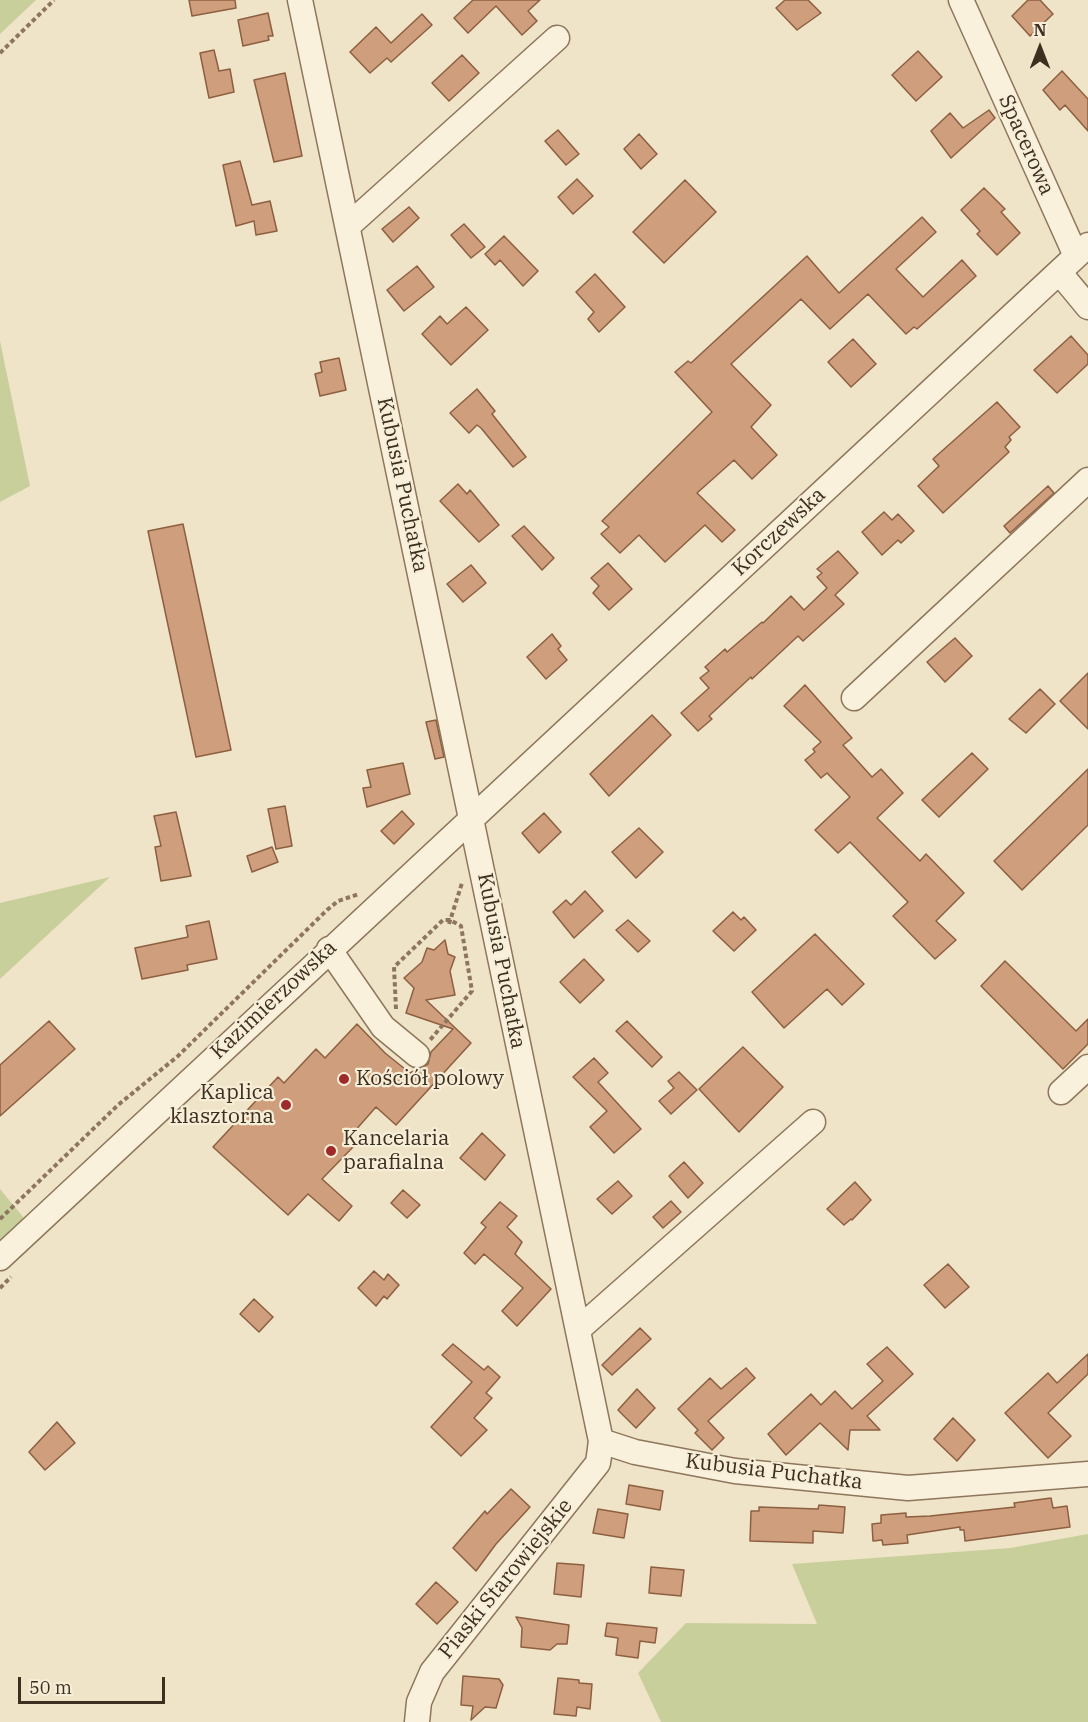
<!DOCTYPE html>
<meta charset="utf-8">
<style>
body{margin:0}
#map{position:relative;width:1088px;height:1722px;overflow:hidden;background:#f0e4c8;font-family:"IBM Plex Serif",serif}
canvas{display:block}
.north{position:absolute;left:1010px;top:18px;width:60px;height:60px;-webkit-text-stroke:4px #f7eed8;paint-order:stroke;rotate:0deg;font-size:16px;font-weight:700;line-height:24px;text-align:center;color:#3d2e20}
.north::after{content:'';display:block;margin:auto;width:21px;height:27px;background:#3d2e20;clip-path:polygon(50% 0,100% 100%,50% 72%,0 100%)}
.scale{position:absolute;left:18px;top:1677px;width:147px;height:27px;box-sizing:border-box;border:3px solid #3d2e20;border-top:0;padding-left:8px;font-size:18px;line-height:21px;white-space:nowrap;color:#3d2e20;-webkit-text-stroke:4px #f7eed8;paint-order:stroke}
</style>
<div id="map">
<canvas width="1088" height="1722"></canvas>
<div class="north">N</div>
<div class="scale">50 m</div>
</div>
<script>
const context = document.querySelector('canvas').getContext('2d');
context.lineJoin = 'round';
function fill(path, color) { context.fillStyle = color; context.fill(path, 'evenodd'); }
const shape = rows => new Path2D(rows.map(r => 'M' + r).join(''));
function trace(path, color, width, dash) { context.strokeStyle = color; context.lineWidth = width; context.lineCap = dash ? 'butt' : 'round'; context.setLineDash(dash || []); context.stroke(path); }
function drawText(font, color, halo, rows, align = 'center') {
  context.font = font + ' "IBM Plex Serif",serif'; context.lineWidth = 4.5; context.setLineDash([]); context.textBaseline = 'middle'; context.strokeStyle = halo; context.fillStyle = color; for (const [text, x, y, turn = 0] of rows) {
    context.save(); context.translate(x, y); context.rotate((+turn || 0) * Math.PI / 180); context.textAlign = isNaN(turn) ? turn : align; if (halo) context.strokeText(text, 0, 0); context.fillText(text, 0, 0); context.restore();
  }
}
const green = shape([
 [0,0,36,0,0,34],
 [0,341,30,486,0,502],
 [110,877,0,979,0,903],
 [0,1189,24,1218,0,1240],
 [1088,1534,1088,1722,661,1722,638,1673,686,1623,817,1624,792,1564,1010,1548]
]);
const building = shape([
 [189,0,235,0,236,8,192,16,189,0],
 [473,0,540,0,528,11,537,21,522,35,496,6,468,33,454,18,473,0],
 [785,0,808,0,821,13,797,30,776,8,785,0],
 [1028,0,1040,0,1053,14,1030,36,1012,16,1028,0],
 [268,13,273,36,268,36,269,40,243,46,238,20,268,13],
 [422,14,432,25,391,62,387,58,370,73,350,52,376,27,391,43,422,14],
 [214,50,219,71,230,69,234,92,209,98,200,53,214,50],
 [918,51,942,77,916,101,892,75,918,51],
 [462,55,479,73,449,101,432,83,462,55],
 [1062,71,1088,99,1088,131,1065,105,1060,110,1043,90,1062,71],
 [285,73,302,156,274,162,254,80,285,73],
 [989,110,995,118,951,158,931,131,950,113,963,128,989,110],
 [558,130,579,154,566,165,545,141,558,130],
 [639,134,657,154,641,169,624,149,639,134],
 [240,161,252,205,270,201,277,231,256,235,254,221,236,226,223,165,240,161],
 [577,179,593,196,573,214,558,197,577,179],
 [685,180,716,212,664,263,633,232,685,180],
 [984,188,1005,209,1001,212,1020,233,997,255,977,234,980,231,961,210,984,188],
 [409,207,419,218,393,242,382,229,409,207],
 [922,217,936,232,896,269,923,297,962,260,976,276,917,329,914,327,906,334,868,294,830,329,801,299,731,364,771,405,751,427,777,455,752,479,734,460,697,493,735,530,722,542,705,525,665,562,639,535,620,553,601,534,609,527,602,521,712,412,675,372,688,361,691,363,807,256,839,293,922,217],
 [464,224,485,247,471,258,451,235,464,224],
 [504,236,538,271,523,286,500,260,495,265,485,254,504,236],
 [417,266,434,287,404,311,387,290,417,266],
 [595,274,625,307,599,332,588,319,594,312,576,292,595,274],
 [466,307,488,330,451,365,422,334,440,316,447,324,466,307],
 [1071,336,1088,355,1088,364,1057,393,1034,370,1071,336],
 [853,339,876,364,851,387,828,362,853,339],
 [339,358,346,390,320,396,315,374,322,372,320,362,339,358],
 [477,389,495,411,492,414,526,457,513,467,481,428,477,425,469,433,450,413,477,389],
 [997,402,1020,427,1009,437,1011,440,1005,447,1009,452,943,513,918,486,939,466,933,459,997,402],
 [458,484,467,494,470,490,499,525,479,542,440,501,458,484],
 [1048,486,1054,493,1010,533,1004,526,1048,486],
 [884,512,892,520,898,514,914,531,901,543,898,540,882,555,862,532,884,512],
 [183,524,231,750,196,757,148,531,183,524],
 [524,526,554,558,542,570,512,536,524,526],
 [838,551,858,573,835,595,844,604,803,641,798,636,752,679,751,677,709,716,712,719,698,731,681,713,709,688,700,678,709,671,705,667,725,649,727,652,762,622,763,623,791,596,804,610,827,588,817,577,822,573,817,569,838,551],
 [608,563,632,589,609,610,593,593,599,586,591,578,608,563],
 [471,565,486,583,463,602,447,584,471,565],
 [552,634,561,646,558,649,567,660,546,679,527,657,552,634],
 [955,638,972,656,945,682,927,662,955,638],
 [1088,673,1088,729,1060,701,1088,673],
 [805,685,852,738,843,745,872,777,881,769,903,793,877,818,920,861,926,854,964,893,936,921,956,940,935,959,893,916,908,902,850,842,838,853,815,830,850,797,827,773,821,778,805,760,815,752,813,749,821,742,784,706,805,685],
 [1040,689,1055,704,1026,733,1009,719,1040,689],
 [652,715,671,735,609,796,590,774,652,715],
 [436,720,444,757,435,759,426,722,436,720],
 [972,753,988,769,939,817,922,800,972,753],
 [403,763,410,794,367,807,363,788,371,787,367,770,403,763],
 [1088,769,1088,825,1022,890,994,861,1088,769],
 [285,806,292,846,276,849,268,809,285,806],
 [402,811,414,824,394,844,381,831,402,811],
 [176,812,191,876,161,881,155,847,161,846,154,816,176,812],
 [544,813,561,832,539,853,522,833,544,813],
 [639,828,663,852,636,878,612,852,639,828],
 [272,847,278,862,252,872,247,856,272,847],
 [585,891,603,911,574,938,553,912,566,900,571,905,585,891],
 [733,912,741,920,744,917,756,930,734,951,713,931,733,912],
 [628,920,650,941,638,952,616,930,628,920],
 [209,921,217,959,187,965,188,970,142,979,135,948,188,937,186,926,209,921],
 [815,934,864,984,842,1005,827,989,784,1028,752,992,815,934],
 [445,940,448,954,455,957,450,971,455,995,426,1000,471,1043,396,1125,376,1107,346,1141,353,1147,322,1179,352,1206,339,1221,308,1194,288,1215,213,1147,278,1077,284,1083,316,1049,325,1058,357,1024,385,1053,410,1073,428,1064,431,1052,453,1029,406,1013,414,988,404,978,422,962,427,948,434,950,445,940],
 [584,959,604,980,580,1003,560,982,584,959],
 [1005,961,1076,1031,1088,1019,1088,1044,1063,1069,981,986,1005,961],
 [49,1021,75,1049,0,1116,0,1065,49,1021],
 [627,1021,662,1057,652,1067,616,1031,627,1021],
 [743,1047,783,1087,739,1132,699,1089,743,1047],
 [594,1058,608,1073,598,1082,641,1129,614,1153,590,1127,607,1111,573,1077,594,1058],
 [679,1072,697,1090,671,1114,659,1101,674,1088,668,1081,679,1072],
 [482,1133,505,1155,485,1180,460,1158,482,1133],
 [684,1162,703,1183,688,1198,669,1176,684,1162],
 [618,1181,632,1196,612,1214,597,1199,618,1181],
 [855,1182,871,1200,852,1220,851,1219,844,1225,827,1209,855,1182],
 [403,1190,420,1205,407,1218,391,1203,403,1190],
 [671,1201,681,1212,663,1228,653,1217,671,1201],
 [500,1202,517,1216,507,1227,522,1242,515,1254,551,1289,517,1326,502,1311,523,1288,484,1254,475,1264,464,1253,486,1227,481,1223,500,1202],
 [948,1264,969,1287,945,1308,924,1285,948,1264],
 [374,1271,384,1280,388,1274,399,1285,387,1299,384,1296,376,1306,358,1288,374,1271],
 [254,1299,273,1317,259,1332,240,1314,254,1299],
 [640,1328,651,1339,612,1375,602,1365,640,1328],
 [453,1344,484,1370,488,1366,500,1377,486,1393,492,1398,474,1418,487,1430,461,1456,431,1427,472,1382,442,1355,453,1344],
 [887,1347,913,1374,867,1416,880,1430,850,1430,848,1450,820,1423,786,1455,768,1434,811,1394,821,1405,835,1391,852,1409,883,1381,867,1364,887,1347],
 [1088,1354,1088,1374,1048,1413,1071,1436,1048,1458,1005,1413,1048,1373,1057,1383,1088,1354],
 [746,1368,755,1378,708,1421,724,1438,712,1450,695,1433,698,1430,678,1409,710,1378,721,1389,746,1368],
 [637,1389,655,1408,636,1428,618,1410,637,1389],
 [953,1418,975,1440,957,1461,934,1439,953,1418],
 [57,1422,75,1443,45,1470,29,1452,57,1422],
 [629,1485,663,1491,660,1510,626,1504,629,1485],
 [511,1489,530,1507,496,1544,476,1571,453,1548,485,1511,487,1514,511,1489],
 [1051,1498,1053,1508,1067,1506,1070,1527,965,1541,964,1530,960,1530,960,1527,907,1535,908,1543,883,1545,882,1540,873,1541,872,1524,881,1523,881,1515,906,1513,906,1517,930,1516,1015,1507,1014,1503,1051,1498],
 [819,1505,845,1507,843,1533,813,1531,813,1543,750,1541,751,1511,759,1511,759,1507,818,1509,819,1505],
 [598,1509,628,1514,624,1538,593,1533,598,1509],
 [557,1563,584,1565,581,1597,554,1594,557,1563],
 [651,1567,684,1570,681,1596,649,1593,651,1567],
 [436,1582,458,1602,437,1624,416,1604,436,1582],
 [516,1617,569,1625,567,1644,557,1644,550,1650,521,1647,522,1628,516,1617],
 [607,1623,657,1628,655,1643,640,1641,638,1658,616,1655,618,1638,605,1636,607,1623],
 [463,1676,499,1679,503,1685,496,1708,485,1707,471,1720,473,1706,461,1705,463,1676],
 [558,1678,579,1680,579,1683,592,1684,590,1709,577,1707,576,1716,554,1714,558,1678]
]);
const path = shape([
 [0,53,54,0],
 [449,924,462,883],
 [396,1009,394,967,443,920,450,920,461,926,472,991,430,1040],
 [0,1219,118,1105,178,1056,327,910,338,901,359,894],
 [0,1288,11,1277]
]);
const minor = shape([
 [300,0,601,1441,598,1463,432,1672,419,1702,417,1722],
 [961,0,1076,256],
 [348,226,557,38],
 [1059,272,1088,307],
 [854,698,1088,480],
 [329,949,383,1027,417,1055],
 [1061,1092,1088,1067],
 [0,1258,1088,245],
 [580,1328,813,1122],
 [601,1441,635,1452,735,1471,908,1488,1088,1474]
]);
const markers = [
 [344,1079,6,"#9e2a2b"],
 [286,1105,6,"#9e2a2b"],
 [331,1151,6,"#9e2a2b"]
];
const streetNames = [
 ["Spacerowa",1026,145,66],
 ["Kubusia Puchatka",402,485,78],
 ["Korczewska",779,532,-43],
 ["Kubusia Puchatka",501,961,79],
 ["Kazimierzowska",274,1000,-43],
 ["Kubusia Puchatka",774,1472,7],
 ["Piaski Starowiejskie",506,1579,-51]
];
const poiNames = [
 ["Kościół polowy",356,1079],
 ["Kaplica",274,1093,"right"],
 ["klasztorna",274,1117,"right"],
 ["Kancelaria",343,1139],
 ["parafialna",343,1163]
];
fill(green, '#c9cf9b');
fill(building, '#cf9f7d');
trace(building, '#8d5f41', 1.5);
trace(minor, '#8d765c', 27);
trace(path, '#8d765c', 4, [4.5, 3]);
trace(minor, '#faf1dc', 24);
for (const [x, y, r, color] of markers) { const dot = new Path2D(); dot.arc(x, y, r, 0, 2 * Math.PI); context.fillStyle = color; context.fill(dot); trace(dot, '#f7eed8', 2); }
drawText('21px', '#3d2e20', '#f7eed8', streetNames);
drawText('21px', '#3d2e20', '#f7eed8', poiNames, 'left');
</script>
